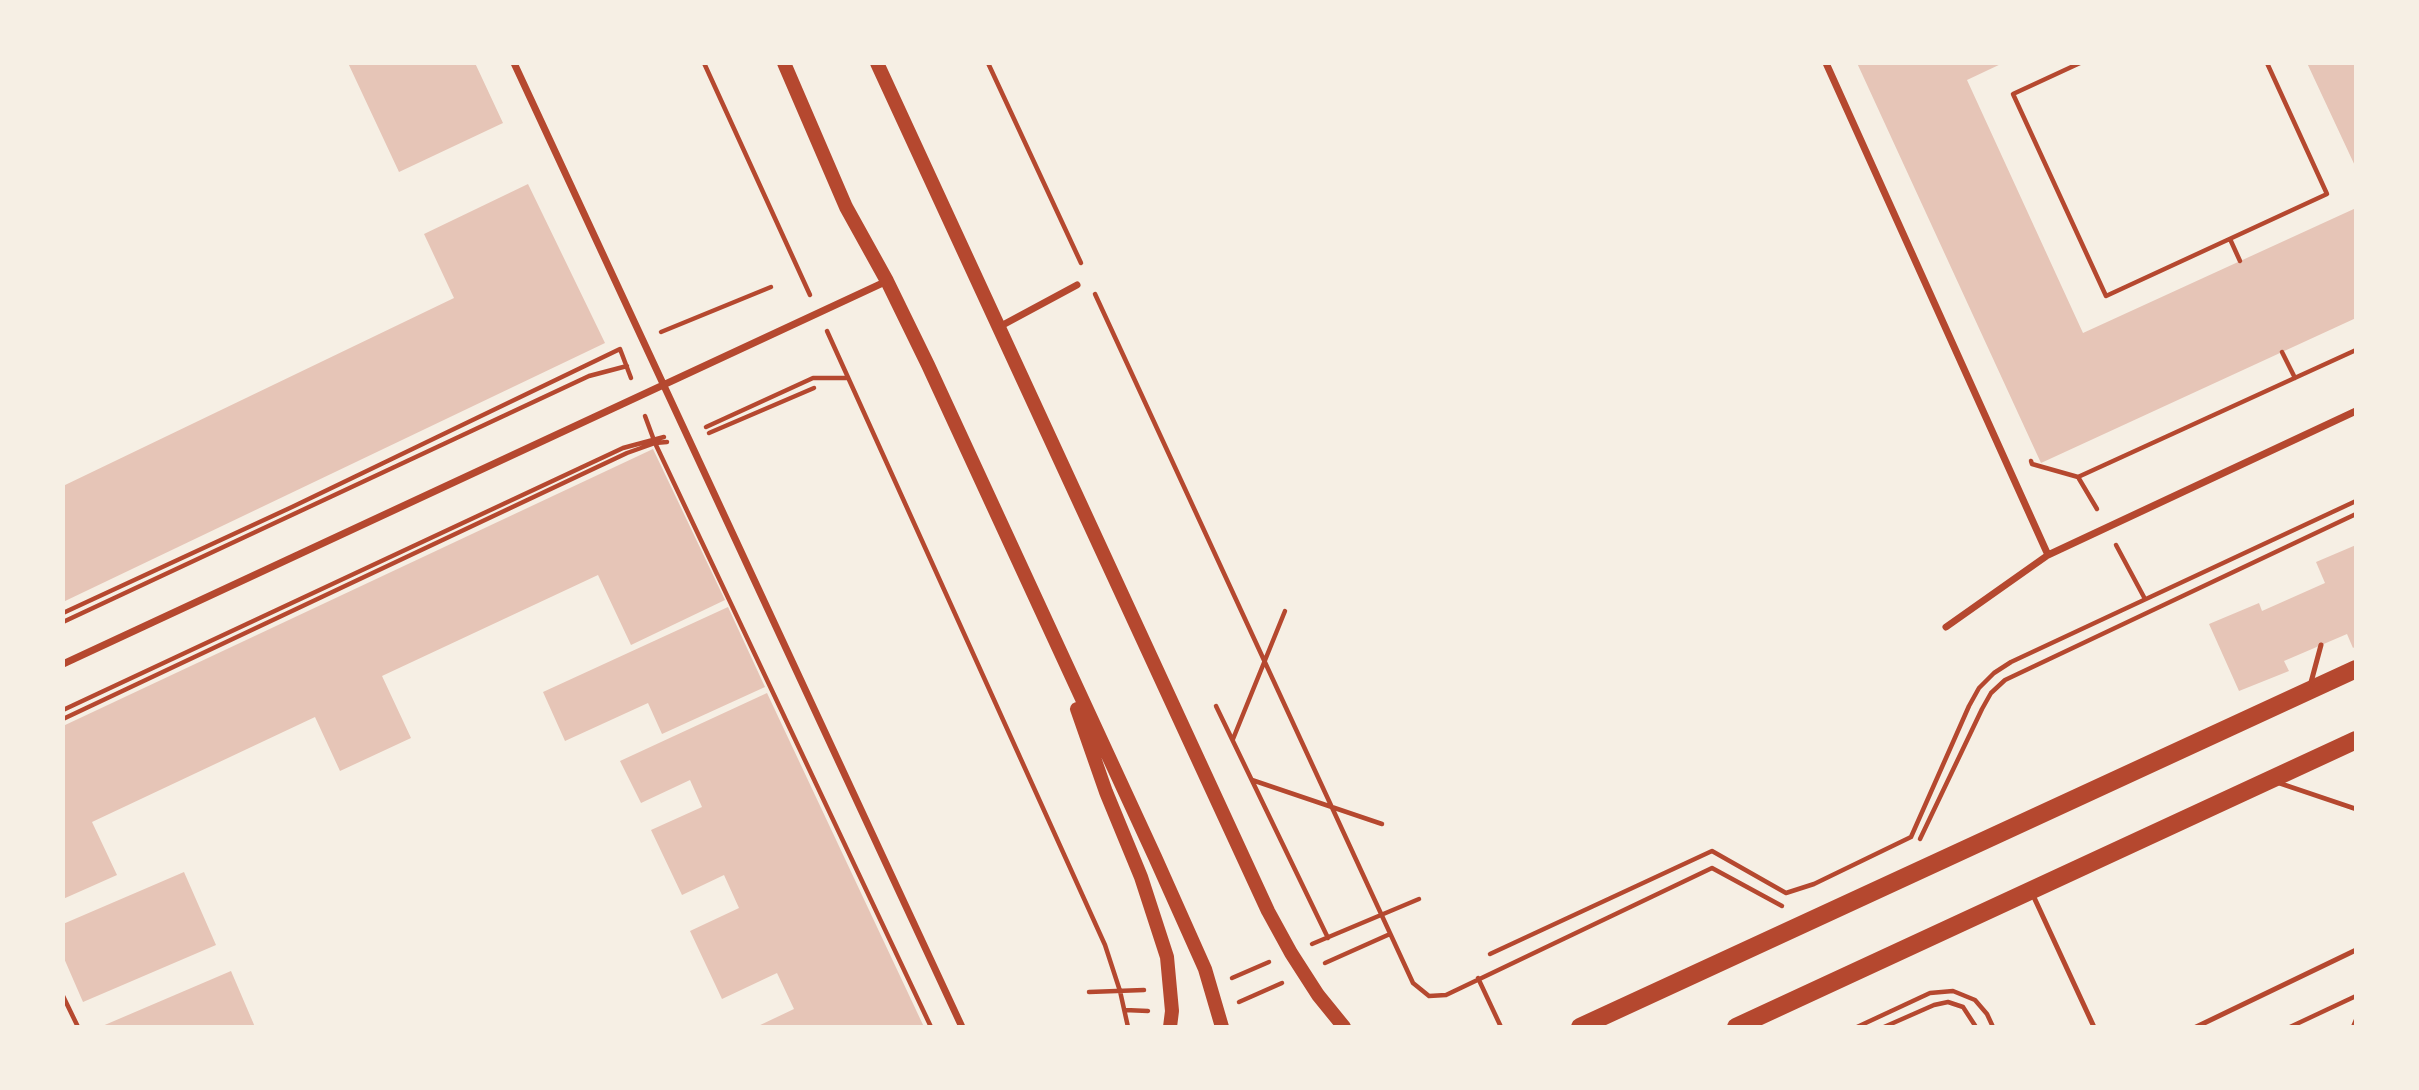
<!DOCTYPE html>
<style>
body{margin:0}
#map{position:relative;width:2419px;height:1090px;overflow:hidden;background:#f6efe4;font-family:"Exo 2",sans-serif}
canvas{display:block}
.frame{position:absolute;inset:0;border:65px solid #f6efe4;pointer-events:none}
</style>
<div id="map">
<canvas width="2419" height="1090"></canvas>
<div class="frame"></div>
</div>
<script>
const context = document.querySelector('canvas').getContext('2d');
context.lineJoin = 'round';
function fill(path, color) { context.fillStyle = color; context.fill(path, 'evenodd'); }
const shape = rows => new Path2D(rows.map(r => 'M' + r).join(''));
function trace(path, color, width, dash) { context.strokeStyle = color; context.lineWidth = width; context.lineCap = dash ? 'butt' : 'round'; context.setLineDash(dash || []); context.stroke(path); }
const building = shape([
 [348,63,475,63,503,123,399,172],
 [1857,63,2003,63,1967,80,2083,333,2356,208,2356,318,2041,463],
 [2307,63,2356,63,2356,168],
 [528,184,605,343,63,602,63,486,454,298,424,234],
 [653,449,725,600,631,645,598,575,382,676,411,738,340,771,315,717,92,822,117,875,63,899,63,726],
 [2356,545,2356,646,2353,648,2347,634,2284,661,2289,671,2239,691,2209,624,2259,603,2262,611,2325,583,2316,562],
 [728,607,765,687,662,734,648,703,565,741,543,692],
 [767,693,924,1027,756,1027,794,1009,777,973,722,999,690,931,739,908,724,875,682,895,651,830,702,807,690,780,641,803,620,761],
 [184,872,216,945,83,1002,63,956,63,924],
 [231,971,255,1027,100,1027]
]);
const path = shape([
 [704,63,810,295],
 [988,63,1081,263],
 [2080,63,2013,94,2106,296,2327,194,2267,63],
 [2230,239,2240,261],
 [1095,294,1413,983,1429,996,1446,995,1712,868,1782,906],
 [827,331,1105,945,1120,991,1128,1027],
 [661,332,771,287],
 [2282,352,2295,378],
 [645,416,655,443,667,442],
 [706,427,813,378,848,378],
 [709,433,814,388],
 [2031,461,2032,464,2078,477,2356,350],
 [2078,477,2097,509],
 [2116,545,2145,599],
 [63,613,292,507,620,349,631,378],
 [63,622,589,376,627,366],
 [1216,706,1328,938],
 [63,710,623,448,664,437],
 [63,719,627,453,655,443,931,1027],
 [1233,739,1285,611],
 [1252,780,1382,824],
 [1920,839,1982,709,1991,693,2005,680,2356,514],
 [1312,944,1419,899],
 [1490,954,1712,851,1786,893,1814,884,1911,837,1969,706,1979,688,1994,673,2011,662,2356,501],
 [1325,963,1390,934],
 [1232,978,1269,962],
 [1478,978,1501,1027],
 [1089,992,1144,990],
 [63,996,78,1027],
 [1239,1002,1282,983],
 [1125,1010,1148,1011],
 [1857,1027,1930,993,1953,991,1975,1000,1987,1014,1993,1027],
 [1884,1027,1934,1005,1948,1002,1963,1007,1976,1027],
 [2290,1027,2356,996],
 [2353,1027,2356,1020]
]);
const service = shape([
 [2310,686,2321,645],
 [2276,782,2356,809],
 [2032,893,2094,1027],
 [2196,1027,2356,950]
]);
const minor = shape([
 [514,63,962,1027],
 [1826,63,2048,555],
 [999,327,1077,285],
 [1946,627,2048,555,2356,411],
 [63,664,887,281]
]);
const secondary = shape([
 [784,63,846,207,887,281,928,365,1155,857,1205,969,1222,1027],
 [877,63,1268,911,1291,953,1318,995,1344,1027],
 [1077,709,1106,792,1141,877,1167,957,1172,1011,1170,1027]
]);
const primary = shape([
 [1580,1027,2356,669],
 [1736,1027,2356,740]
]);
fill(building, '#e6c5b7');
trace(path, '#b5482f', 4.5);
trace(service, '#b5482f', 5);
trace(minor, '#b5482f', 7);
trace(secondary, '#b5482f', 14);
trace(primary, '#b5482f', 18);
</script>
